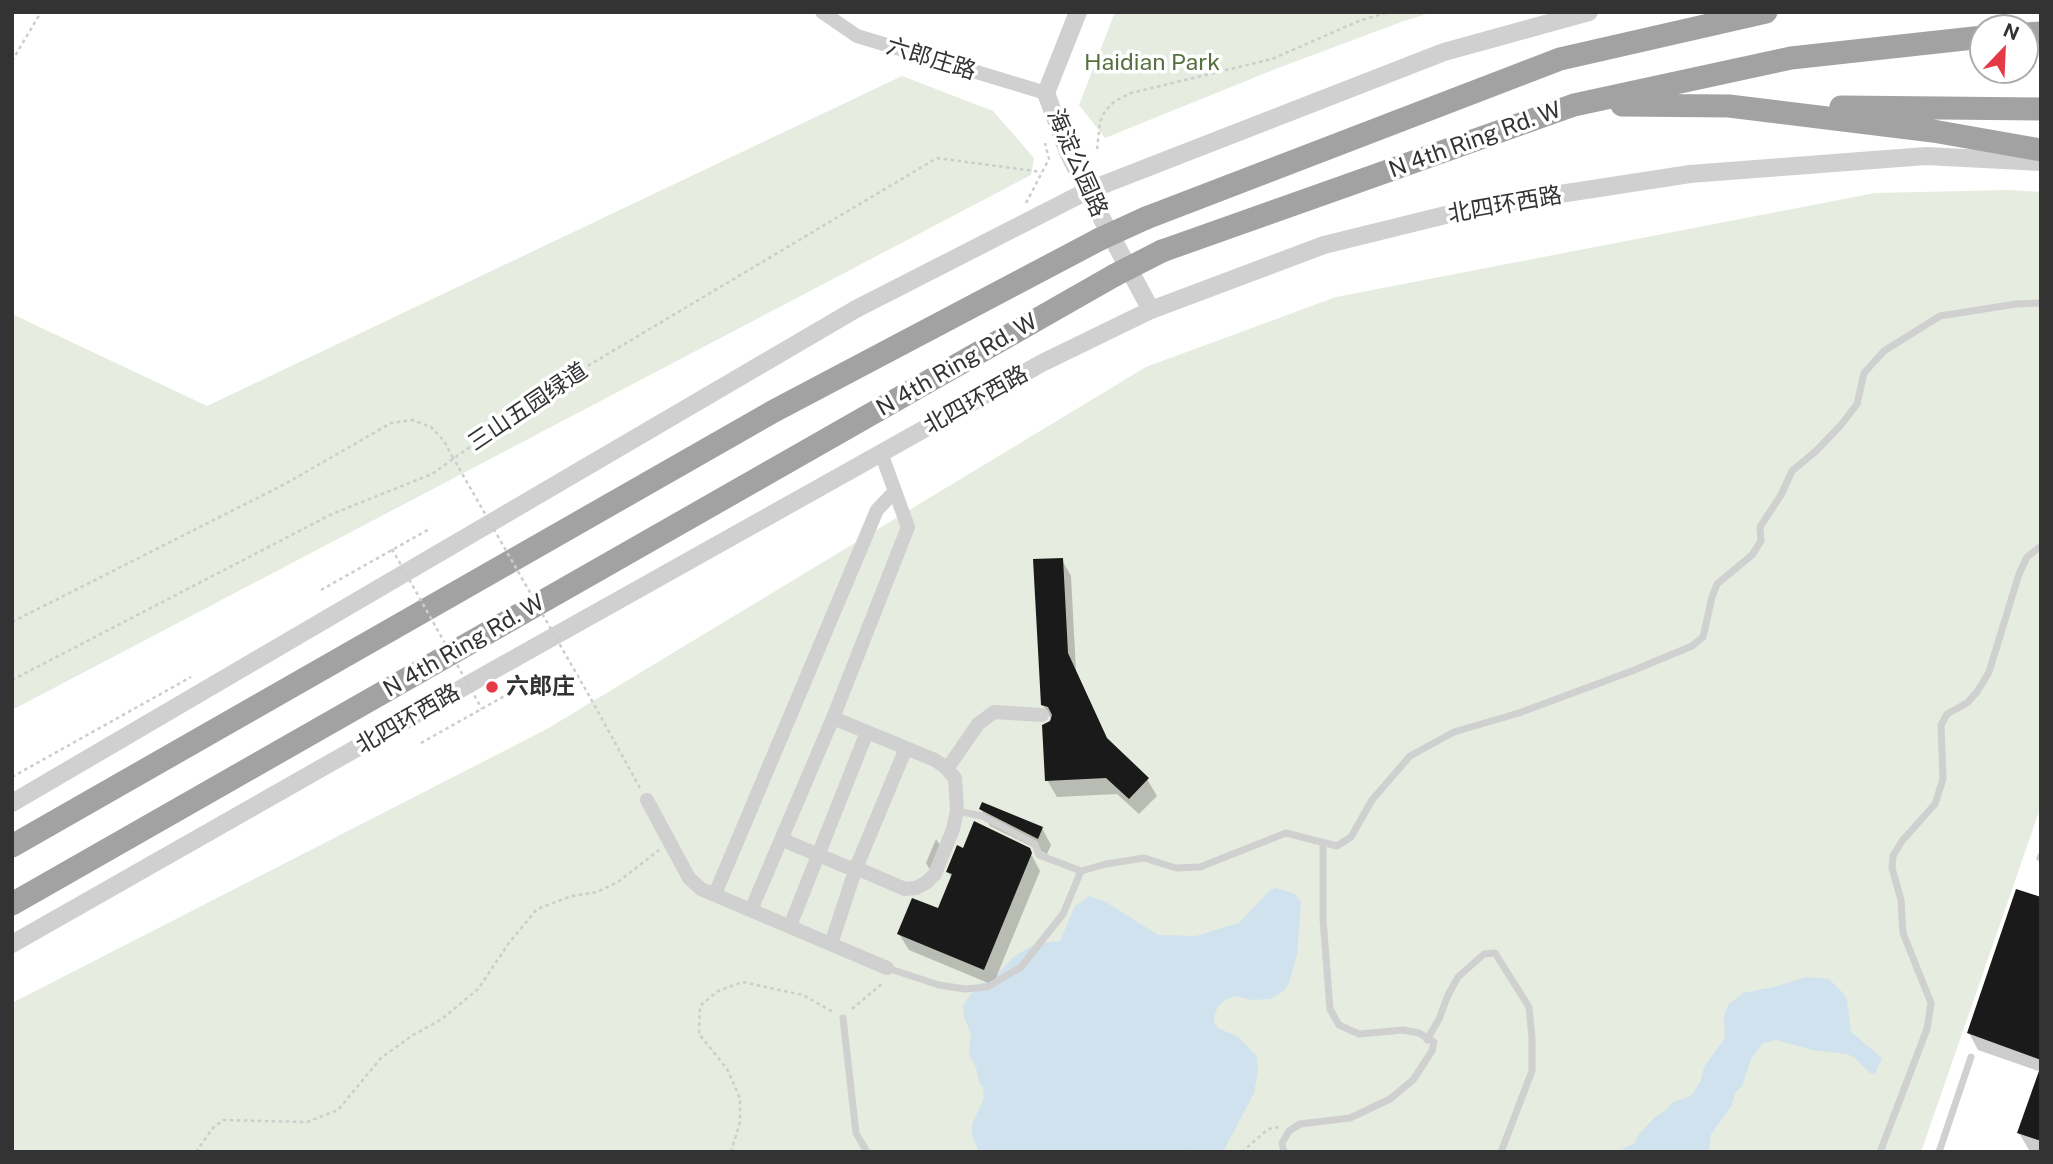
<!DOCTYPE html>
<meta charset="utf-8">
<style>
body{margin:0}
#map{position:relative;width:2053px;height:1164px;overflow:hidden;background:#fff;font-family:"Public Sans",sans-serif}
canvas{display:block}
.frame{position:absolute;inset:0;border:14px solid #333;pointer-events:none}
.north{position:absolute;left:1969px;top:14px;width:70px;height:70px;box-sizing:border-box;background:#fff;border:2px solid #adadad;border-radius:50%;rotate:23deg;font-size:19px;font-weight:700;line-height:28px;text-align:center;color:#333}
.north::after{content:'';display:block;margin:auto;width:24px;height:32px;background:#e63946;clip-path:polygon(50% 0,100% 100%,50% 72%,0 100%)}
</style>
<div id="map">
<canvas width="2053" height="1164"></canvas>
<div class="frame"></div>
<div class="north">N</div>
</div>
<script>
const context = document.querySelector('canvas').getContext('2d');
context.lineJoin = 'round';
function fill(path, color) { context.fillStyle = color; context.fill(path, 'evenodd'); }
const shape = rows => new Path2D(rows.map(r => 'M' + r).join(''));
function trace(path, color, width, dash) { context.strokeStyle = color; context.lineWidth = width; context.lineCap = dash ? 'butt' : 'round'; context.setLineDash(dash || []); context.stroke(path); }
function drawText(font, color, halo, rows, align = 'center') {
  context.font = font + ' "Public Sans","Noto Sans SC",sans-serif'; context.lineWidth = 7; context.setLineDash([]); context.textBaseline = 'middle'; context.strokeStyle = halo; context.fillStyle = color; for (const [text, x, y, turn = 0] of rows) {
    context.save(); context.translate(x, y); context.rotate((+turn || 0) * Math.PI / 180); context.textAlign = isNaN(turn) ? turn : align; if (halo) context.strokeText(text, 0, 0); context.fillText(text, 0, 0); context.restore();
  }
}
const green = shape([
 [1115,12,1433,12,1404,21,1278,68,1105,138,1079,105],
 [902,76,993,111,1034,158,1031,175,12,710,12,314,207,406],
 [2009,190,2041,192,2041,806,1921,1152,12,1152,12,1003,547,729,1146,367,1336,297,1875,193]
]);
const water = shape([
 [1276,888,1295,894,1301,902,1297,954,1289,983,1285,990,1270,999,1253,1000,1235,996,1227,999,1218,1006,1214,1016,1214,1022,1218,1028,1238,1037,1248,1047,1257,1057,1258,1070,1254,1093,1223,1152,979,1152,972,1134,972,1124,984,1098,983,1087,979,1082,976,1067,969,1055,971,1034,964,1017,963,1006,977,985,993,979,1013,957,1035,944,1060,941,1075,906,1089,896,1106,902,1158,935,1196,936,1239,923,1270,890],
 [1806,977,1829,979,1843,993,1847,1000,1851,1032,1882,1058,1875,1074,1870,1073,1855,1058,1847,1054,1813,1050,1776,1040,1768,1042,1763,1043,1751,1059,1742,1086,1735,1093,1731,1107,1711,1134,1709,1152,1617,1152,1635,1143,1639,1134,1655,1117,1665,1111,1672,1103,1692,1095,1701,1080,1704,1067,1725,1038,1724,1016,1728,1005,1743,993,1774,987]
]);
const shadow = shape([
 [1062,560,1071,576,1076,671,1109,743,1147,779,1157,796,1139,814,1117,794,1057,797,1047,780,1052,720,1043,705],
 [981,809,1042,828,1051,845,1047,854,990,826],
 [936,839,947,856,936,880,926,863],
 [1029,850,1040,871,993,985,909,950,899,934,939,910,952,879,948,872],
 [2041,899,2041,1152,2035,1152,2029,1150,2019,1133,2041,1072,1978,1050,1969,1033]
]);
const building = shape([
 [1063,558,1068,653,1107,738,1149,778,1129,799,1106,778,1045,781,1042,725,1050,721,1052,715,1048,707,1041,705,1033,559],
 [982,802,1043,827,1038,839,979,809],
 [974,821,1030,848,1032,853,984,970,897,934,912,898,938,908,952,874,946,872,957,845,963,848],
 [2016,889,2041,897,2041,1060,1967,1033],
 [2039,1071,2041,1072,2041,1141,2017,1133]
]);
const path = shape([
 [12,61,41,12],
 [1097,149,1100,122,1105,111,1115,101,1131,93,1272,59,1359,21,1389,12],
 [1026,203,1049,159,1045,143],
 [321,590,431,528],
 [12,622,285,484,391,423,412,420,431,427,444,441,452,456],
 [12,680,332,514,432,474,564,380,937,158,1041,172],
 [591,699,640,788],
 [421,743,526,684],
 [12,777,191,677],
 [852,1009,884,982],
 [1188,1150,1192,1152],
 [196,1152,212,1129,223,1120,307,1122,338,1110,381,1058,413,1035,442,1019,478,989,509,943,537,909,572,896,597,892,618,882,659,850],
 [731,1152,740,1122,740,1098,727,1069,699,1034,700,1006,718,991,743,982,803,995,833,1012],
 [1242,1152,1267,1130,1275,1127,1279,1128]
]);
const service = shape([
 [2040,858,2041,856],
 [1081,871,1106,864,1144,858,1176,868,1200,867,1286,833,1337,846,1351,837,1372,800,1410,756,1454,732,1519,713,1632,671,1692,646,1703,637,1712,597,1717,584,1752,555,1761,541,1760,527,1781,495,1792,471,1816,451,1841,425,1857,404,1864,373,1884,351,1940,316,2016,304,2041,303],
 [887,968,939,985,965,989,987,987,1021,967,1063,914,1081,871,1039,855,1035,844,982,816,957,811],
 [843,1018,856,1133,867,1152],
 [1427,1040,1439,1019,1448,995,1458,977,1484,954,1495,953,1529,1007,1532,1039,1532,1071,1501,1152],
 [1284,1152,1282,1143,1289,1131,1300,1124,1350,1118,1390,1099,1413,1080,1432,1051,1434,1042,1419,1033,1403,1030,1359,1034,1339,1025,1330,1009,1323,919,1323,843],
 [1880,1152,1927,1029,1931,1003,1903,933,1901,900,1892,868,1893,856,1902,841,1935,804,1943,779,1941,725,1947,714,1967,703,1977,692,1989,672,2019,574,2027,557,2041,546],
 [1939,1152,1971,1057]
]);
const minor = shape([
 [822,12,857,36,1046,93],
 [947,769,978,724,994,712,1042,715],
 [647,800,689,878,701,889,887,968],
 [782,837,790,843,847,867,856,868,906,748],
 [715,894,877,510,895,491],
 [751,910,833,718,908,527,881,453],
 [790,926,867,732],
 [831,944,856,868,905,889,916,888,927,882,935,874,953,829,957,811,955,778,945,767,935,760,833,718]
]);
const tertiary = shape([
 [1078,12,1046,93,1068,152,1087,191,1151,310],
 [12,803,856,309,1087,191,1444,52,1589,12],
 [12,944,485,675,1042,363,1151,310,1324,245,1482,206,1690,174,1926,156,2041,162]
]);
const trunk = shape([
 [2025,34,2041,33],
 [1622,105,1729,106,1933,131,2041,150],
 [1841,107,2041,109],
 [1146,218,1560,59,1766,12],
 [1162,251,1574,105,1791,58,1983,37],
 [12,846,774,411,1100,239],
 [12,904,1115,275]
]);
const pathBridge = shape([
 [452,456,591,699],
 [392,549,482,709]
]);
const trunkBridge = shape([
 [1100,239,1146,218],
 [1115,275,1162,251]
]);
const markers = [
 [492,687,7,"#e63946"]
];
const streetNames = [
 ["六郎庄路",931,59,17],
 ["N 4th Ring Rd. W",1475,140,-20],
 ["海淀公园路",1077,163,66],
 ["北四环西路",1505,205,-10],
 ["N 4th Ring Rd. W",957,365,-30],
 ["北四环西路",976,400,-29],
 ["三山五园绿道",528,407,-34],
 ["N 4th Ring Rd. W",464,646,-30],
 ["北四环西路",408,719,-30]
];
const parkNames = [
 ["Haidian Park",1152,63]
];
const poiNames = [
 ["六郎庄",506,687]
];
fill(green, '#e6ecdf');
fill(water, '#cfe2ee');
fill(shadow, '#0003');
fill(building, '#1a1a1a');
trace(path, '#cdcdcd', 2.5, [3.5, 3.5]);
trace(service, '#d0d0d0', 7);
trace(minor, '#d0d0d0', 14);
trace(tertiary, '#d0d0d0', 18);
trace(trunk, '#a2a2a2', 23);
trace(pathBridge, '#cdcdcd', 2.5, [3.5, 3.5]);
trace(trunkBridge, '#a2a2a2', 23);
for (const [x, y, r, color] of markers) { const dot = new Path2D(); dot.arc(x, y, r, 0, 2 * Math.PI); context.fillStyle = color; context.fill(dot); trace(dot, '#fff', 2.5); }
drawText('23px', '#333', '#fff', streetNames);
drawText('23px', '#56703f', '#fff', parkNames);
drawText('bold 23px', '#333', '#fff', poiNames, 'left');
</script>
